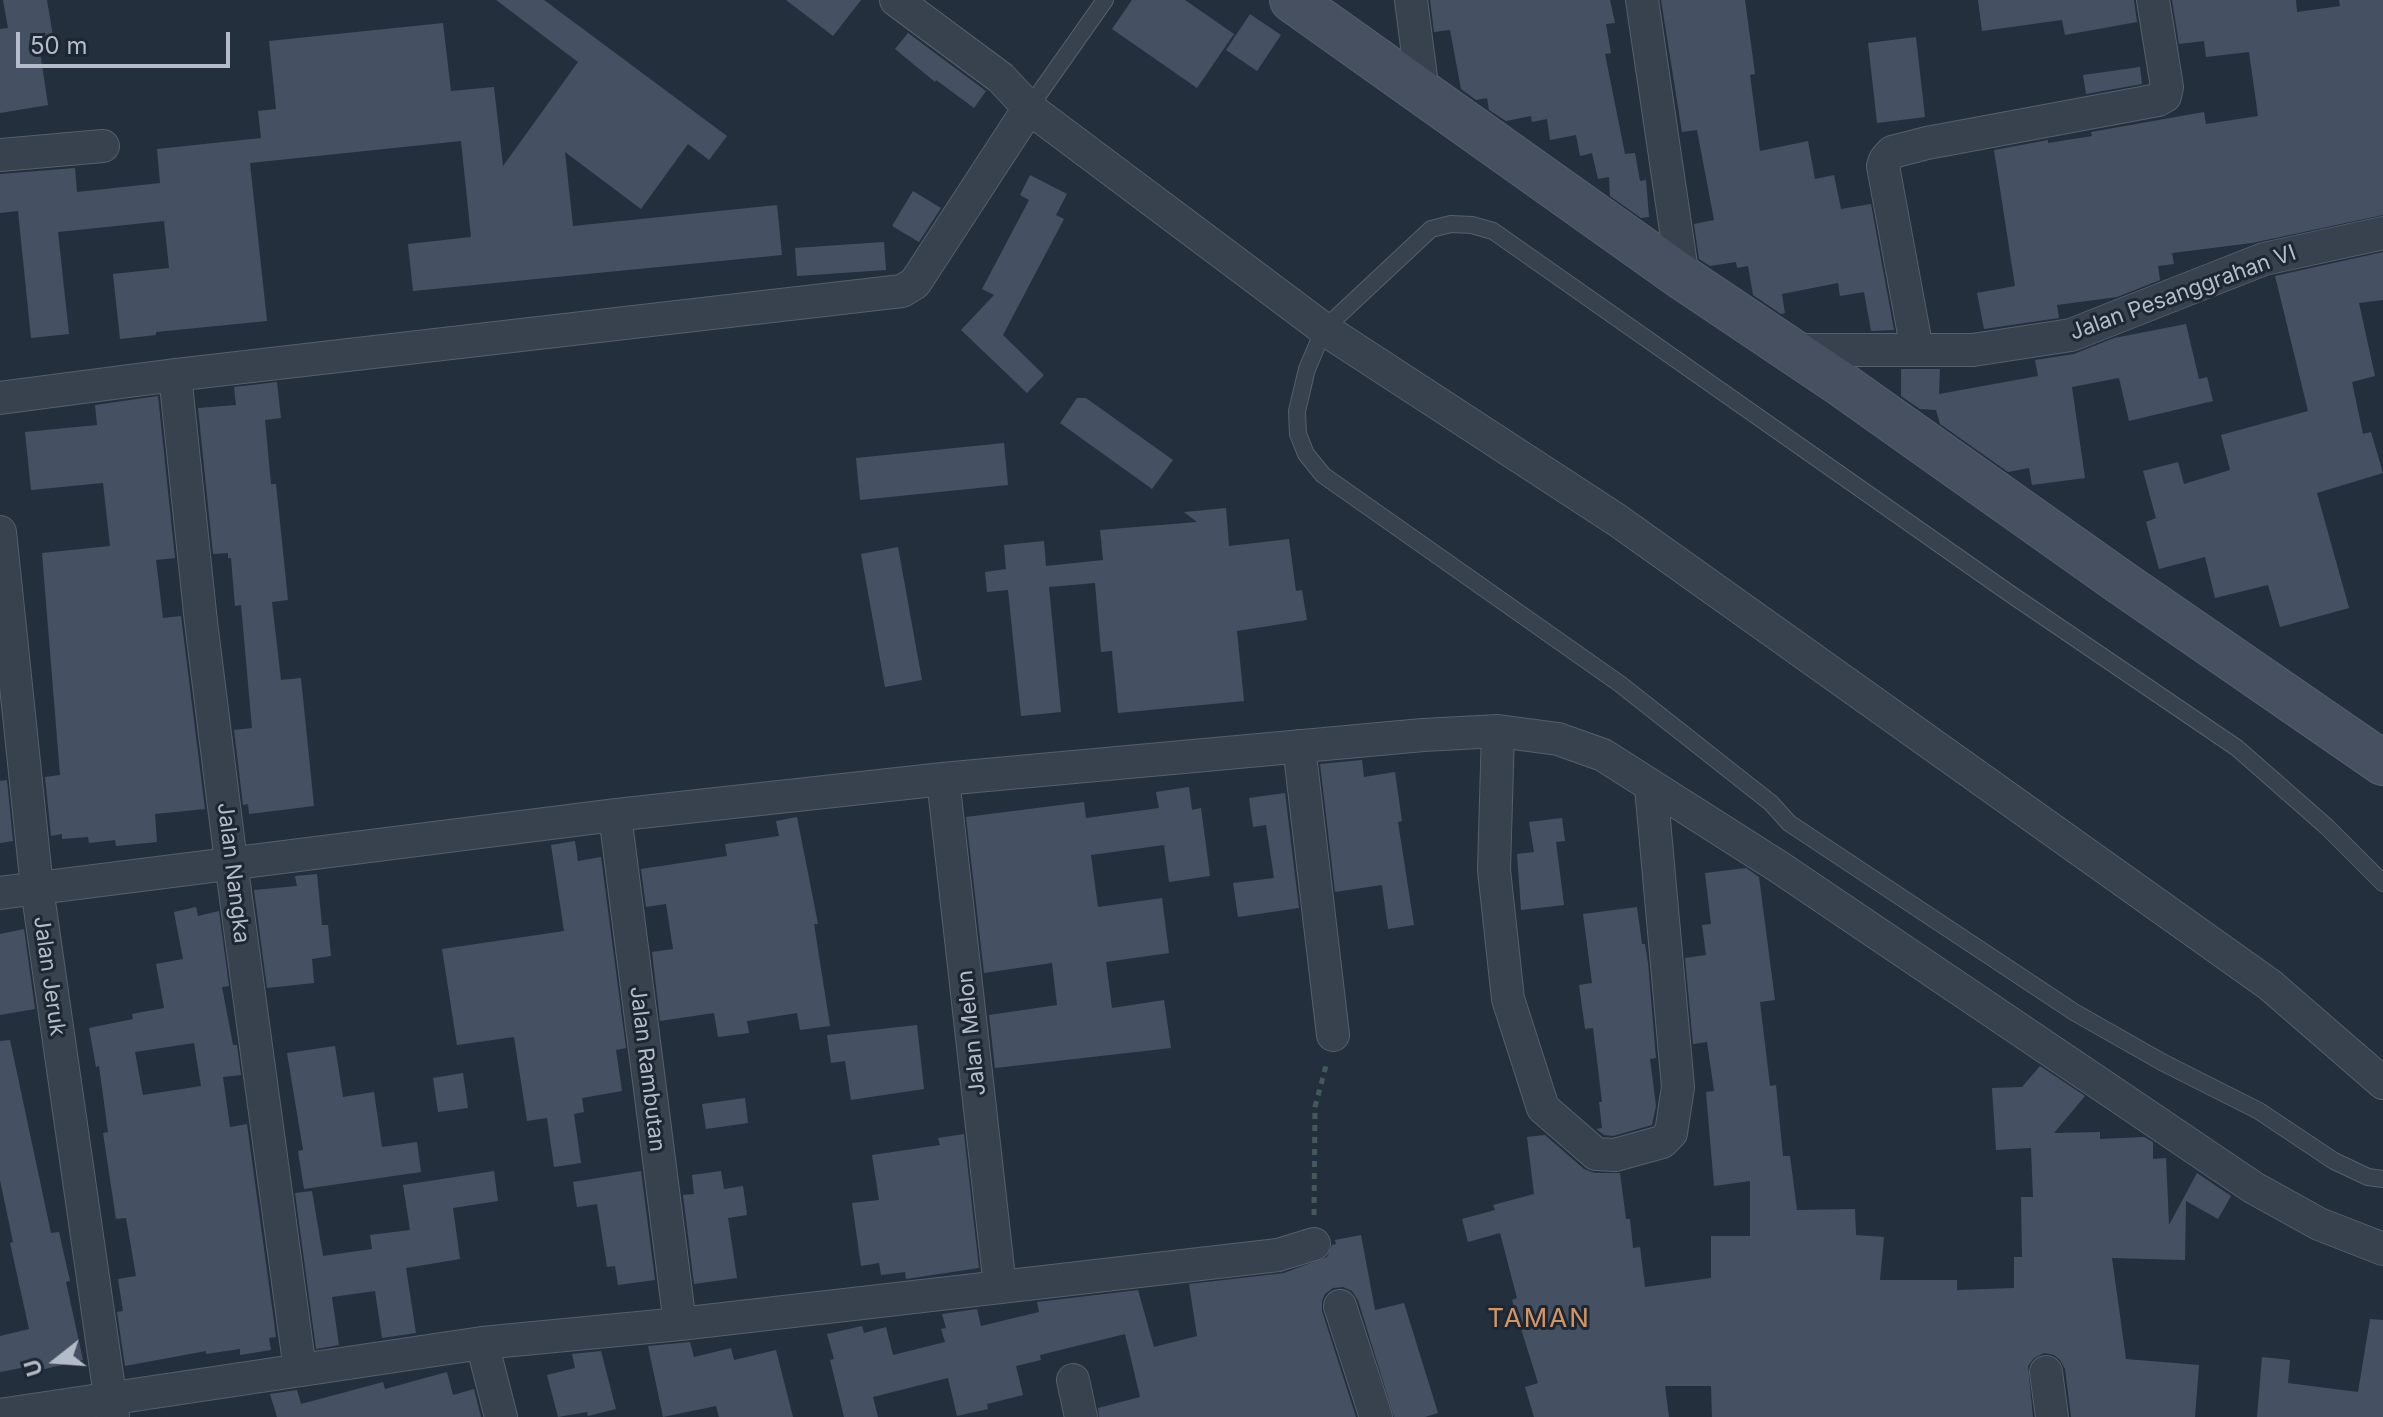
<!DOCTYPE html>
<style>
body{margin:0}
#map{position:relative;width:2383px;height:1417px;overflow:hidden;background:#242f3e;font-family:Inter,sans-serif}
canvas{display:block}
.north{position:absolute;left:16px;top:1321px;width:80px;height:80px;-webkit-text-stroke:6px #1d2633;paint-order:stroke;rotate:253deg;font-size:22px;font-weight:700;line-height:32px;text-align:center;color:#b4bcc9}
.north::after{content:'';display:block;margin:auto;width:28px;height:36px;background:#b4bcc9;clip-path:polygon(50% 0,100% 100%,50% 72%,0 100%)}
.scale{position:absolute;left:16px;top:32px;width:214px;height:36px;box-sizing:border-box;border:4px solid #b4bcc9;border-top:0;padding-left:10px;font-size:24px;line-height:28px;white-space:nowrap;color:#b4bcc9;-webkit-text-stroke:6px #1d2633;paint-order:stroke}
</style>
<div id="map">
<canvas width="2383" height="1417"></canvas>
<div class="north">U</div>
<div class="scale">50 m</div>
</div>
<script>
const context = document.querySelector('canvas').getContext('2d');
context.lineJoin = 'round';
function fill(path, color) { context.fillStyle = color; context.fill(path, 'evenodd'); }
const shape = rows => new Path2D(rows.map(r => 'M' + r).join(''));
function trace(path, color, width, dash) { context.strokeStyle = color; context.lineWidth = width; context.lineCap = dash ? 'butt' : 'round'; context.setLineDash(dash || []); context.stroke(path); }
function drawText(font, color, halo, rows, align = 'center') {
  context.font = font + ' Inter,sans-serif'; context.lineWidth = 6; context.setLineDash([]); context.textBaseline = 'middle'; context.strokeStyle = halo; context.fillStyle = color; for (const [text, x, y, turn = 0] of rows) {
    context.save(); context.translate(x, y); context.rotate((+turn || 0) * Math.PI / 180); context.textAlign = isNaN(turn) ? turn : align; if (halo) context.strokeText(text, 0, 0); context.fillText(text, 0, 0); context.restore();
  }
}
const building = shape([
 [3,0,47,0,53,36,38,38,48,105,0,113,0,29,8,28],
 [496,0,544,0,727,136,709,160,688,144,641,209,565,152,573,226,777,205,782,255,413,291,408,244,471,237,461,141,250,163,267,321,156,332,156,335,120,339,113,274,169,268,164,221,58,232,69,334,31,338,18,211,0,213,0,174,75,168,77,192,160,183,157,149,261,138,258,111,276,109,269,41,443,23,451,91,494,87,503,166,578,62],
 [786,0,861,0,833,36],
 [1132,0,1185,0,1234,34,1197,88,1112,29],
 [1430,0,1610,0,1615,23,1606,24,1611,53,1605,54,1625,154,1635,153,1640,181,1646,180,1649,217,1641,218,1610,196,1609,177,1598,179,1592,153,1580,156,1576,135,1550,140,1547,119,1532,122,1531,116,1506,121,1489,110,1487,98,1476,100,1461,89,1450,30,1434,32],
 [1661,0,1745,0,1755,74,1750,75,1760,151,1808,141,1815,179,1834,175,1841,209,1871,204,1894,330,1871,331,1864,292,1840,296,1838,283,1782,294,1785,313,1781,314,1753,295,1748,266,1737,268,1736,262,1710,266,1699,259,1694,224,1714,220,1697,130,1682,132],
 [1978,0,2134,0,2137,22,2065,35,2062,20,1982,31],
 [2172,0,2296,0,2297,12,2340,6,2339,0,2383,0,2383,215,2252,243,2172,253,2174,264,2158,266,2160,280,2117,297,2057,305,2059,318,1984,329,1977,293,2015,286,1994,150,2048,140,2048,143,2092,136,2091,132,2204,112,2206,124,2258,116,2249,52,2206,57,2204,41,2179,44],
 [1250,14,1281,35,1257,71,1226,50],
 [908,33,986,91,974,108,936,80,935,82,895,49],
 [1916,37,1925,117,1877,123,1868,43],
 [2140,67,2142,84,2086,94,2083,75],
 [1030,175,1067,194,1056,215,1064,219,1003,335,1044,375,1027,393,961,330,994,295,982,289,1029,200,1020,195],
 [913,191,941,208,919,242,892,226],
 [884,242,886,270,797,276,795,248],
 [2383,252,2383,300,2359,303,2375,376,2352,382,2363,434,2371,432,2383,473,2317,493,2349,608,2280,627,2268,585,2215,598,2205,557,2159,569,2146,522,2156,518,2143,471,2178,462,2184,484,2230,470,2221,435,2308,411,2275,276],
 [2186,324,2199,379,2207,377,2213,401,2129,421,2119,378,2072,387,2085,478,2032,485,2029,468,2008,472,1940,424,1936,410,1920,409,1901,396,1901,369,1940,369,1939,394,2038,376,2035,360,2074,354,2114,338],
 [277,382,281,418,265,420,271,484,276,484,288,600,272,602,281,680,301,678,314,806,249,814,248,804,243,805,234,730,252,728,241,605,235,606,231,558,228,558,228,553,213,554,198,408,236,405,234,387],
 [158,396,175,558,156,560,163,618,181,616,205,809,155,814,157,842,116,846,115,840,89,843,88,837,62,839,62,834,51,836,45,777,60,775,42,553,110,546,103,483,31,490,25,432,97,425,95,405],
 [1077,398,1086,398,1173,460,1152,489,1060,423],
 [1004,443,1008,485,860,500,856,458],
 [1226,508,1229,546,1289,539,1296,591,1302,590,1307,620,1237,631,1244,701,1118,713,1112,651,1101,652,1095,583,1049,587,1061,712,1021,716,1008,590,987,592,985,572,1006,569,1004,545,1044,541,1046,566,1103,560,1100,530,1197,522,1184,512],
 [898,547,922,680,885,687,861,554],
 [1362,760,1364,777,1395,772,1402,821,1398,822,1414,925,1388,929,1382,885,1335,892,1320,764],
 [7,780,13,841,0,843,0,781],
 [1189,787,1192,810,1201,808,1210,876,1169,882,1164,845,1091,855,1098,907,1162,898,1169,953,1106,962,1112,1008,1164,1000,1171,1048,995,1068,989,1015,1057,1005,1052,963,984,973,966,817,1084,802,1086,818,1159,808,1156,792],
 [1285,793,1299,908,1238,917,1233,883,1274,878,1266,825,1253,827,1249,798],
 [797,817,818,924,814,924,830,1026,800,1030,797,1013,747,1021,749,1033,718,1037,714,1013,660,1021,652,952,673,949,666,904,646,907,641,869,727,856,725,844,779,836,776,821],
 [1562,818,1565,841,1556,842,1564,905,1521,910,1517,854,1534,852,1529,822],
 [575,841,578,861,601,857,626,1048,616,1050,622,1091,582,1098,584,1112,574,1114,581,1163,554,1167,547,1118,527,1121,514,1037,457,1045,442,949,564,931,551,845],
 [1746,868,1759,877,1775,1000,1760,1002,1770,1086,1776,1085,1783,1156,1790,1156,1797,1210,1855,1209,1856,1235,1884,1237,1880,1280,1957,1280,1957,1290,2014,1288,2014,1257,2022,1257,2021,1197,2033,1197,2031,1148,1996,1150,1992,1088,2022,1087,2040,1066,2085,1096,2054,1133,2100,1132,2100,1139,2144,1137,2153,1142,2153,1159,2166,1158,2169,1225,2197,1173,2231,1196,2218,1219,2186,1201,2185,1260,2112,1258,2126,1359,2199,1365,2195,1417,2071,1417,2065,1369,2060,1360,2054,1355,2044,1353,2034,1358,2028,1366,2033,1417,1712,1417,1711,1386,1665,1386,1669,1417,1534,1417,1525,1387,1538,1383,1512,1300,1517,1298,1500,1233,1468,1242,1462,1219,1495,1210,1493,1205,1534,1194,1527,1137,1545,1135,1584,1169,1595,1173,1620,1173,1626,1219,1630,1219,1633,1248,1640,1247,1645,1287,1711,1278,1711,1236,1750,1236,1750,1181,1714,1186,1706,1092,1714,1091,1707,1042,1693,1044,1685,958,1706,955,1702,925,1711,924,1705,873],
 [317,874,322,925,328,925,331,956,312,959,314,983,267,988,254,890,297,886,295,876],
 [196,907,198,916,219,911,229,986,222,987,233,1045,237,1045,241,1075,223,1077,230,1127,247,1124,276,1337,269,1338,271,1350,240,1355,240,1349,206,1354,206,1351,125,1366,117,1312,123,1311,118,1279,136,1276,126,1218,116,1219,103,1133,108,1132,99,1066,96,1067,89,1028,133,1019,132,1014,164,1008,156,964,183,959,174,912],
 [194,1043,201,1086,143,1095,135,1052],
 [1637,907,1642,944,1645,944,1648,963,1656,1058,1650,1059,1656,1106,1652,1125,1613,1136,1604,1135,1596,1129,1602,1128,1599,1102,1602,1102,1593,1028,1585,1029,1579,985,1592,983,1583,914],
 [24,929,35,1009,0,1015,0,934],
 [917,1025,924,1089,851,1100,845,1061,831,1063,827,1035],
 [10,1040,51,1233,59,1232,70,1281,66,1282,83,1360,32,1372,31,1366,0,1372,0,1336,29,1329,10,1243,13,1242,0,1180,0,1041],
 [335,1046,343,1097,374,1092,382,1147,417,1142,421,1172,304,1189,298,1151,303,1150,287,1053],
 [463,1073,468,1108,438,1112,433,1078],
 [745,1098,748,1123,706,1129,702,1104],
 [964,1134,979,1268,906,1279,905,1272,881,1275,879,1263,861,1266,852,1203,879,1200,872,1155,940,1145,938,1138],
 [494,1171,498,1201,453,1208,460,1259,406,1268,416,1333,382,1338,375,1291,332,1297,339,1345,316,1349,295,1193,312,1191,323,1256,372,1249,370,1235,410,1230,403,1185],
 [641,1171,655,1280,618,1285,615,1266,607,1267,597,1204,577,1207,573,1182],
 [721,1171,724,1189,743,1186,747,1215,728,1218,737,1278,694,1284,683,1195,694,1194,692,1175],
 [1361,1235,1375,1310,1404,1303,1438,1413,1425,1417,1394,1417,1358,1300,1352,1291,1343,1287,1333,1288,1325,1294,1322,1301,1322,1311,1356,1417,1099,1417,1098,1408,1140,1397,1125,1334,1040,1355,1041,1360,1016,1366,1023,1395,987,1404,988,1409,957,1416,948,1378,873,1397,878,1417,844,1417,830,1360,834,1359,827,1334,862,1326,864,1333,886,1327,893,1355,945,1342,941,1329,946,1328,942,1314,977,1309,981,1326,1039,1312,1037,1302,1138,1290,1154,1347,1197,1336,1189,1284,1284,1273,1327,1257,1332,1245,1336,1244,1335,1240],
 [2370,1319,2383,1320,2383,1417,2257,1417,2262,1357,2290,1360,2288,1383,2358,1392],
 [690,1342,694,1357,731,1348,734,1360,776,1350,793,1417,719,1417,716,1406,663,1417,648,1346],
 [601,1351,616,1409,588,1416,587,1412,558,1417,547,1375,575,1368,572,1354],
 [447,1372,453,1395,474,1389,481,1417,277,1417,270,1394,297,1390,301,1404,383,1382,385,1389]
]);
const path = shape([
 [1314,1215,1315,1107,1327,1062]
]);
const lane = shape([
 [1029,108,1105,0],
 [2383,883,2327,827,2237,748,2009,593,1493,231,1472,225,1451,224,1431,229,1324,329,1307,369,1297,411,1298,434,1306,454,1323,475,1620,684,1771,803,1789,823,2074,1012,2162,1062,2259,1111,2334,1161,2368,1177,2383,1179]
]);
const street = shape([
 [896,0,1001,78,1029,108,1324,329,1617,520,2270,985,2383,1083],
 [1411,0,1423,93],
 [1642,0,1683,278],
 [0,155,103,146],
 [1790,350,1973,350,2071,335,2264,259,2383,233],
 [1917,350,1883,166,1885,160,1892,152,1927,143,2158,100,2165,96,2167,87,2153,0],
 [175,375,201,622,231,862,300,1370],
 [0,398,175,375,902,291,915,283,1029,108],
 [0,532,37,888,113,1417],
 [1498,731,1494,870,1508,999,1543,1108,1596,1154,1615,1155,1662,1142,1671,1133,1678,1087,1651,787],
 [1299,746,1333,1035],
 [943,779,1000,1287],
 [615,815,680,1324],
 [0,893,615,815,943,779,1423,735,1498,731,1558,739,1603,755,1779,867,2254,1188,2319,1224,2383,1249],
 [1340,1306,1376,1417],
 [482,1343,501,1417],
 [2046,1372,2052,1417],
 [1073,1380,1081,1417],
 [0,1415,482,1343,680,1324,1278,1255,1314,1244]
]);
const secondary = shape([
 [1292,0,1683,278,1841,384,2119,581,2383,763]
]);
const streetNames = [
 ["Jalan Pesanggrahan VI",2183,293,-20],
 ["Jalan Nangka",233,873,83],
 ["Jalan Jeruk",49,976,82],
 ["Jalan Melon",972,1033,-96],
 ["Jalan Rambutan",647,1069,83]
];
const quarterNames = [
 ["TAMAN",1539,1319]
];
fill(building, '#455162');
trace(lane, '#565f6c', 18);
trace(street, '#565f6c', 34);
trace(secondary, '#565f6c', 46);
trace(path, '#44595c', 5, [6, 6]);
trace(lane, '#38414e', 16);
trace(street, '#38414e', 32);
trace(secondary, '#465061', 44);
drawText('22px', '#b4bcc9', '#1d2633', streetNames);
context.letterSpacing = '2px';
drawText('26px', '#d59563', '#1d2633', quarterNames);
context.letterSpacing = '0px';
</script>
